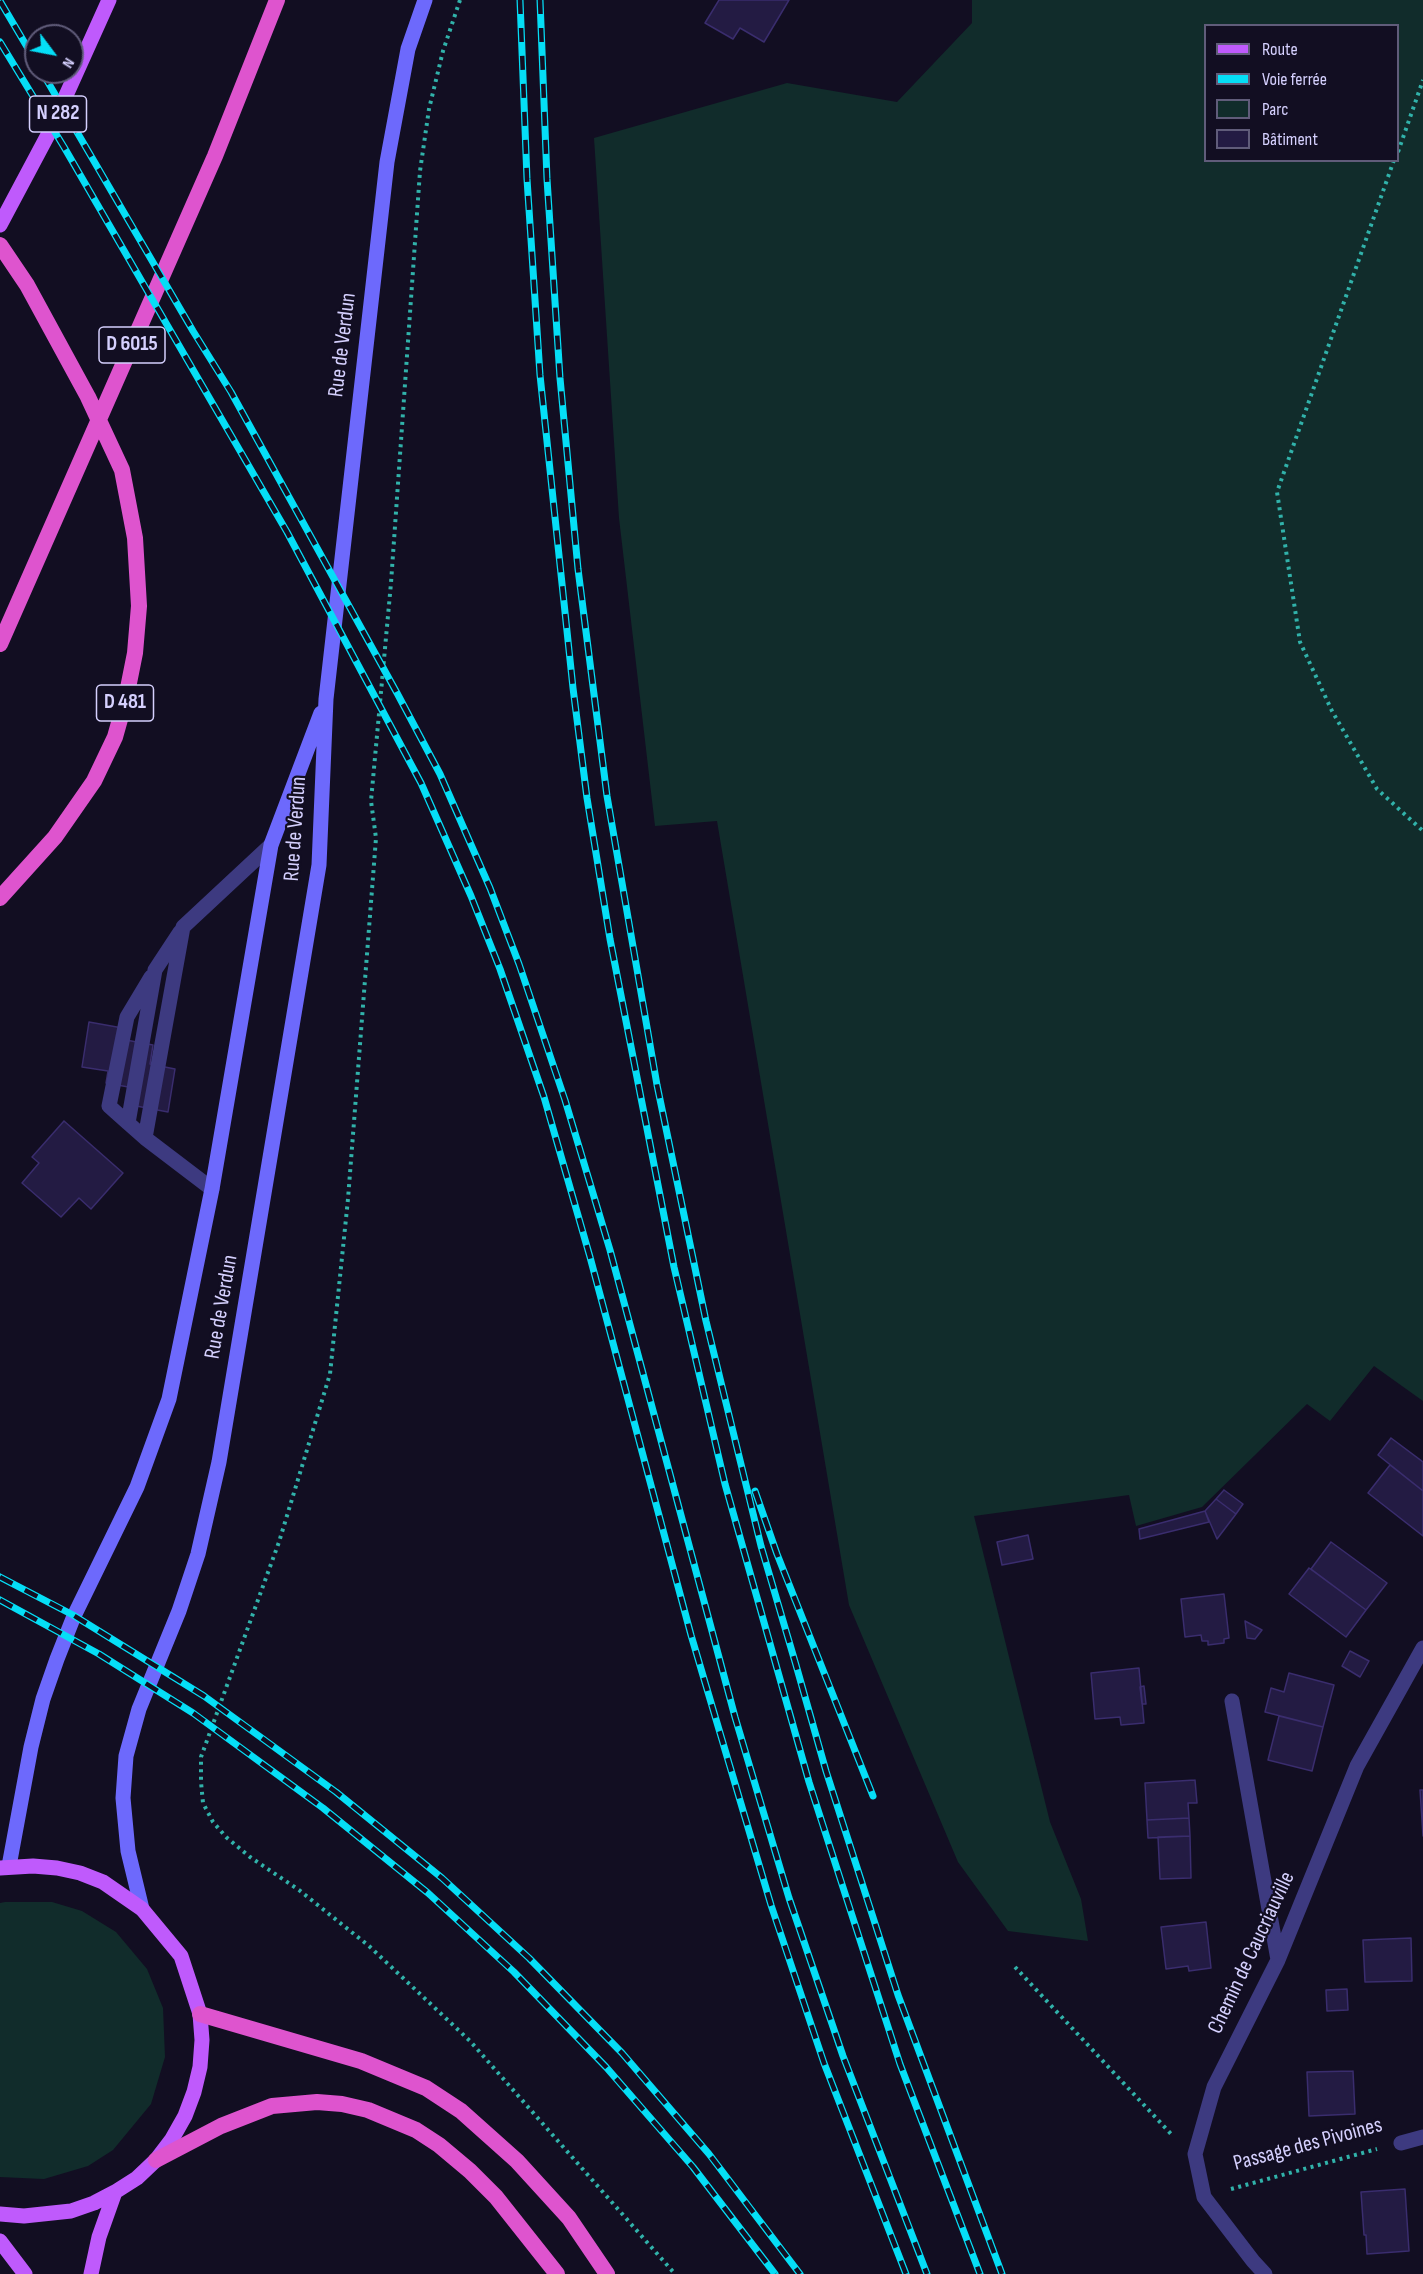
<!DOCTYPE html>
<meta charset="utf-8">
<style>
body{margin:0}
#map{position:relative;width:1423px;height:2274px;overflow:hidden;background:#120e22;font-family:"Sofia Sans Condensed",sans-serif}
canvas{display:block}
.legend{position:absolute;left:1204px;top:24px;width:195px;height:138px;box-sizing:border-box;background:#120e22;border:2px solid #605c7a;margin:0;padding:8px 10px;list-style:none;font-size:18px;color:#d5d0fe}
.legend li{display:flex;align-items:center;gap:12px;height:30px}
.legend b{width:30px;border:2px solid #605c7a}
.north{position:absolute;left:24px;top:24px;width:60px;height:60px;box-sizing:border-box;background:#120e22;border:2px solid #605c7a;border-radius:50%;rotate:122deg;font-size:16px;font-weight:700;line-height:24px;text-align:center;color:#d5d0fe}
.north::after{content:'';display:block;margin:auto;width:21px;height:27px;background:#05def6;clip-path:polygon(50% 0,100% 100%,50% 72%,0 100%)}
</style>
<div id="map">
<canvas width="1423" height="2274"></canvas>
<ul class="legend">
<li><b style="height:8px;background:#bf5afc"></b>Route</li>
<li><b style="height:8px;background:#05def6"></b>Voie ferrée</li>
<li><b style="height:16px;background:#112c2b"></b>Parc</li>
<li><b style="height:16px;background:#231b43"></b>Bâtiment</li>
</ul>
<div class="north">N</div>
</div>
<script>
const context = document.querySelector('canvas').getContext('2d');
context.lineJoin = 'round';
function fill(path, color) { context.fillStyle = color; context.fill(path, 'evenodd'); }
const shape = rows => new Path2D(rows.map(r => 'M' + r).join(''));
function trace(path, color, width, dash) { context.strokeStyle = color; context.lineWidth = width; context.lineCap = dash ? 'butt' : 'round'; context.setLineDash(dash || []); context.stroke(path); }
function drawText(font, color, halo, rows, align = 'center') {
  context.font = font + ' "Sofia Sans Condensed",sans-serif'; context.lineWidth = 4.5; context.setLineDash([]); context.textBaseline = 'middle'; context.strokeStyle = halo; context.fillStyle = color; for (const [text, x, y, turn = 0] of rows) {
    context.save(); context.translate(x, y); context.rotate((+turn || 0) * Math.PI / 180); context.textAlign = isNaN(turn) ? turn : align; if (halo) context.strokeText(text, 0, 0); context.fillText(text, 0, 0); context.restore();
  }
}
const green = shape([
 [972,0,1423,0,1423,1401,1374,1366,1330,1421,1307,1404,1202,1507,1136,1526,1129,1495,974,1516,1050,1822,1081,1899,1088,1941,1008,1931,958,1862,849,1605,717,821,655,826,619,518,594,138,787,83,897,102,972,23],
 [1206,26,1398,26,1398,160,1206,160],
 [5,1902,52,1902,82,1911,116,1932,147,1969,163,2008,165,2057,151,2104,113,2150,88,2166,44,2179,0,2177,0,1903]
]);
const building = shape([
 [719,0,789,0,764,42,740,28,733,39,705,23,719,0],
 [89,1022,128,1029,126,1040,153,1045,150,1064,175,1069,168,1112,131,1105,134,1088,106,1083,108,1071,82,1067,89,1022],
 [64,1121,123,1173,91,1209,79,1198,61,1217,22,1183,39,1163,32,1157,64,1121],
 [1391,1438,1423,1462,1423,1491,1378,1455,1391,1438],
 [1390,1465,1423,1491,1423,1536,1368,1493,1390,1465],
 [1224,1490,1243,1504,1236,1514,1216,1499,1224,1490],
 [1216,1499,1236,1514,1217,1539,1205,1511,1216,1499],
 [1205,1511,1209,1522,1140,1539,1139,1529,1205,1511],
 [1028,1535,1033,1559,1002,1565,997,1542,1028,1535],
 [1331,1542,1387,1583,1366,1610,1311,1569,1331,1542],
 [1309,1568,1366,1610,1346,1637,1289,1594,1309,1568],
 [1224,1594,1229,1638,1224,1639,1224,1643,1208,1645,1208,1641,1202,1641,1201,1635,1185,1637,1181,1599,1224,1594],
 [1245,1621,1262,1630,1255,1639,1247,1638,1245,1621],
 [1350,1651,1369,1661,1360,1677,1342,1666,1350,1651],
 [1139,1668,1144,1723,1121,1725,1120,1717,1095,1719,1091,1673,1139,1668],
 [1289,1673,1334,1685,1323,1727,1265,1712,1271,1688,1284,1692,1289,1673],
 [1144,1686,1146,1704,1142,1704,1140,1687,1144,1686],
 [1279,1716,1323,1727,1312,1771,1268,1760,1279,1716],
 [1195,1780,1197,1803,1188,1803,1189,1818,1147,1820,1145,1783,1195,1780],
 [1420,1790,1423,1790,1423,1836,1420,1790],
 [1189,1818,1190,1836,1148,1838,1147,1820,1189,1818],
 [1190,1836,1191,1878,1160,1879,1158,1837,1190,1836],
 [1206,1922,1211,1968,1189,1971,1188,1966,1166,1969,1161,1927,1206,1922],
 [1411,1938,1412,1981,1365,1982,1363,1940,1411,1938],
 [1347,1989,1348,2010,1327,2011,1326,1990,1347,1989],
 [1353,2071,1355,2114,1309,2116,1307,2072,1353,2071],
 [1405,2189,1409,2251,1367,2254,1366,2235,1364,2235,1361,2192,1405,2189]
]);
const path = shape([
 [460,0,443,51,429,109,420,171,391,583,371,801,376,838,348,1199,330,1374,279,1542,201,1757,201,1782,203,1803,213,1822,226,1837,250,1857,299,1890,369,1946,470,2041,675,2274],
 [1398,152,1423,80],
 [1394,160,1277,492,1300,642,1332,711,1377,789,1423,831],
 [1015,1967,1172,2135],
 [1231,2189,1377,2149]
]);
const service = shape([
 [128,1123,109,1106,127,1017,151,977],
 [145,1138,128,1123,155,970,180,932],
 [212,1189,145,1138,183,927,271,845],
 [1401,2143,1423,2137]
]);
const minor = shape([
 [1232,1701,1278,1960],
 [1265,2274,1253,2261,1204,2197,1195,2154,1214,2087,1278,1960,1357,1766,1423,1648]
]);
const secondary = shape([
 [9,1866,31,1747,43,1699,57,1659,74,1616,137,1487,169,1399,212,1189,271,845,321,713],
 [142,1909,128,1851,123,1798,126,1756,139,1709,179,1611,198,1554,219,1462,319,865,326,699,387,162,408,49,425,0]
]);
const primary = shape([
 [0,225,50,131,109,0],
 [0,1868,33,1866,57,1868,80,1873,103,1882,142,1909,181,1956,200,2014,202,2040,200,2067,194,2092,185,2116,172,2139,156,2160,137,2178,115,2192,94,2203,71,2211,24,2216,0,2214],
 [0,2241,25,2274],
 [91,2274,99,2237,115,2192]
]);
const trunk = shape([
 [0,245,27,285,88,397,122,470,135,538,139,606,135,653,126,698,115,737,94,781,55,837,0,898],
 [0,644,215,156,277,0],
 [200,2014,361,2061,426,2088,461,2111,517,2161,569,2218,607,2274],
 [156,2160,221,2126,272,2106,317,2102,342,2104,368,2110,416,2130,439,2145,470,2171,496,2197,557,2274]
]);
const rail = shape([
 [520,0,527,179,540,375,573,688,587,798,610,939,674,1267,725,1484,809,1782,900,2064,980,2274],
 [540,0,547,179,560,378,578,569,607,796,657,1085,706,1321,761,1546,796,1665,826,1771,898,1995,1002,2274],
 [0,1,36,62],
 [0,42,64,147,287,532,421,783,471,896,500,969,544,1097,590,1257,691,1635,771,1905,824,2063,906,2274],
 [42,72,193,331,231,392,397,693,440,774,490,888,519,964,565,1100,610,1250,735,1717,789,1898,843,2056,927,2274],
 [755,1491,777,1554,873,1796],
 [0,1577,73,1615,204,1696,336,1792,442,1878,529,1958,622,2053,709,2154,800,2274],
 [0,1600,99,1654,193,1713,323,1808,428,1893,514,1972,606,2067,693,2167,775,2274]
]);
const shields = [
 [58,114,57],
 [132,345,66],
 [125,703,57]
];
const shieldNames = [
 ["N 282",58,114],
 ["D 6015",132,345],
 ["D 481",125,703]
];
const streetNames = [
 ["Rue de Verdun",343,345,-83],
 ["Rue de Verdun",296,829,-86],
 ["Rue de Verdun",222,1307,-80],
 ["Chemin de Caucriauville",1252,1953,-65],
 ["Passage des Pivoines",1308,2145,-15]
];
fill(green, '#112c2b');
fill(building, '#231b43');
trace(building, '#3a2d6e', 1.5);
trace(path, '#31b2aa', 4, [3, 4.5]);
trace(service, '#3d3a80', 15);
trace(minor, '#3d3a80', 15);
trace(secondary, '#6d69fc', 15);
trace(primary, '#bf5afc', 15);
trace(trunk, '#de54ce', 16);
trace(rail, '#05def6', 7);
trace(rail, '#120e22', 4.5, [14]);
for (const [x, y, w] of shields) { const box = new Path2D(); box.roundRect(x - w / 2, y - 18, w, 36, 4.5); context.fillStyle = '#120e22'; context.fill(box); trace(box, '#d5d0fe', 1.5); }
drawText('bold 21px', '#d5d0fe', null, shieldNames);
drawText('22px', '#d5d0fe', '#120e22', streetNames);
</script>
